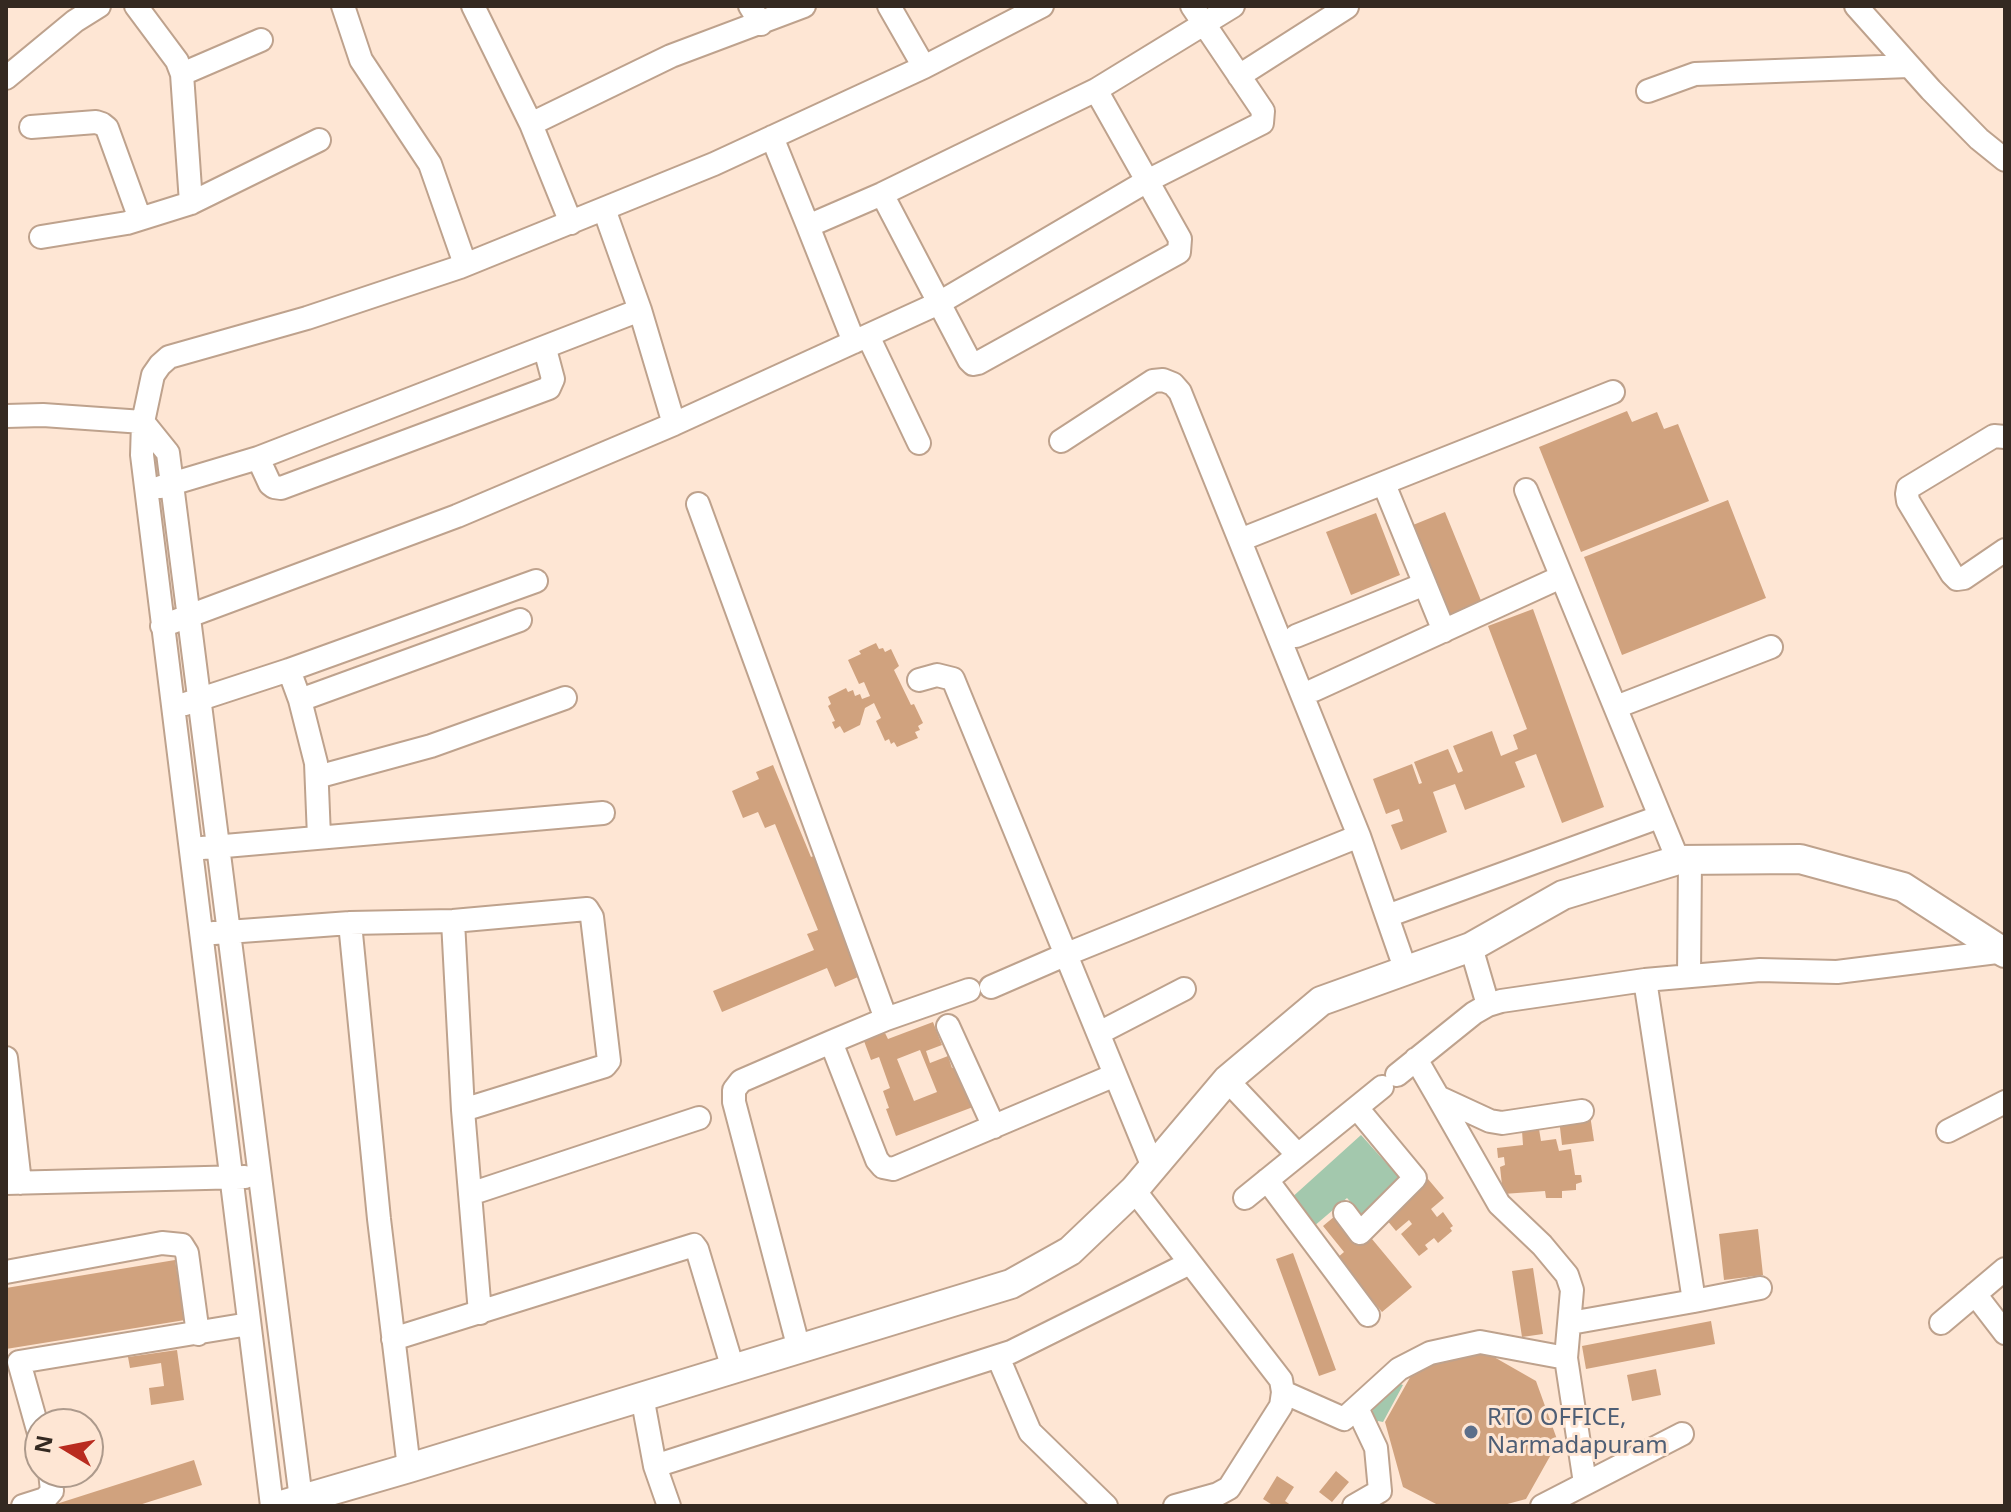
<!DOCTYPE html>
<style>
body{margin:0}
#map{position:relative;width:2011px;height:1512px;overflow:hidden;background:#fee6d4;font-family:"Noto Sans",sans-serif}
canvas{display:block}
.frame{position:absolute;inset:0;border:8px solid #342921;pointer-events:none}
.north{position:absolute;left:24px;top:1408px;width:80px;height:80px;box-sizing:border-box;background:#fee6d4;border:2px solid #ad9a8c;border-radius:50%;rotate:280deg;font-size:22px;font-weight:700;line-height:32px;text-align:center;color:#342921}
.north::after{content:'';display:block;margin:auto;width:28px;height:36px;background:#b92b1f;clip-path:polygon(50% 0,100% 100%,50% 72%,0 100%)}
</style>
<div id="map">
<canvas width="2011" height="1512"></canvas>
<div class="frame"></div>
<div class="north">N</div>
</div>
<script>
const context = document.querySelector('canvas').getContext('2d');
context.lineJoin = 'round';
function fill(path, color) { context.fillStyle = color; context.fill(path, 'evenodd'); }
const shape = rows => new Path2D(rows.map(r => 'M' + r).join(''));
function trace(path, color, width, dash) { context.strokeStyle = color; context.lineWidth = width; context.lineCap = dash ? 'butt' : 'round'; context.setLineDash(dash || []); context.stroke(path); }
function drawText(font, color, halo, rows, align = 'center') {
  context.font = font + ' "Noto Sans",sans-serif'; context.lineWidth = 6; context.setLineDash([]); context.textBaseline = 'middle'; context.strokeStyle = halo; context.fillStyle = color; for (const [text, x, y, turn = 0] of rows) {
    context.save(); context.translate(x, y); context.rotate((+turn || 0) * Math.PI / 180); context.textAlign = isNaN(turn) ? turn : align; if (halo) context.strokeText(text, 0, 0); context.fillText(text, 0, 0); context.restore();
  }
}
const green = shape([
 [1361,1135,1405,1184,1366,1219,1347,1198,1313,1227,1289,1200],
 [1391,1380,1403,1385,1383,1422,1378,1421,1376,1426,1370,1425,1374,1402]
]);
const building = shape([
 [1627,411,1632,422,1657,412,1664,429,1678,424,1709,501,1581,552,1539,447],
 [1728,500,1766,598,1622,655,1584,557],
 [1445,512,1482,603,1449,616,1413,525],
 [1376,513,1400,575,1351,595,1326,532],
 [1533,609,1604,807,1562,823,1536,754,1515,762,1525,787,1465,810,1455,784,1433,792,1447,832,1401,850,1391,825,1403,821,1399,809,1386,814,1373,779,1412,764,1419,784,1422,783,1414,762,1448,749,1458,773,1463,771,1453,746,1492,731,1501,756,1518,749,1513,735,1527,729,1488,626],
 [876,643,879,649,883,648,885,652,891,649,899,666,894,670,911,705,914,704,923,723,918,726,920,730,915,732,918,738,897,747,894,742,891,744,889,739,885,741,876,721,881,718,874,703,865,708,860,725,844,733,840,726,835,729,832,722,835,721,828,706,831,704,828,697,846,688,848,692,853,690,855,696,860,694,862,699,870,696,864,682,859,684,848,660,861,654,859,651],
 [773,765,811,857,816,855,865,974,835,987,827,968,722,1012,713,991,814,950,807,934,818,930,775,824,765,828,758,812,743,818,732,791,759,779,756,772],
 [933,1022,942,1045,926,1051,930,1063,948,1056,952,1068,958,1066,973,1107,896,1136,886,1109,889,1108,883,1091,890,1088,879,1057,871,1060,864,1041,885,1033,888,1039],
 [920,1050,937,1092,914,1101,897,1059],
 [1590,1115,1594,1141,1562,1145,1559,1119],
 [1539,1129,1541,1141,1556,1139,1559,1151,1571,1149,1575,1175,1581,1175,1582,1182,1576,1184,1576,1190,1562,1191,1562,1198,1546,1198,1545,1191,1503,1194,1500,1167,1505,1165,1504,1157,1498,1158,1497,1148,1523,1145,1522,1131],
 [1428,1179,1444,1198,1431,1209,1437,1217,1443,1212,1453,1226,1450,1228,1452,1231,1438,1243,1434,1238,1425,1245,1428,1249,1419,1256,1401,1234,1412,1224,1409,1220,1396,1231,1381,1213],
 [1335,1216,1367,1233,1412,1287,1382,1312,1337,1258,1344,1252,1323,1226],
 [1758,1229,1763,1275,1724,1280,1719,1234],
 [1293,1253,1336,1370,1319,1376,1276,1259],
 [175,1260,185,1320,6,1349,6,1288],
 [1533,1268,1543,1334,1522,1337,1512,1271],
 [1711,1321,1715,1344,1586,1369,1582,1346],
 [1480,1349,1536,1381,1558,1442,1526,1499,1500,1506,1440,1506,1403,1487,1385,1422,1417,1365],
 [177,1350,184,1400,151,1405,149,1388,164,1386,161,1363,130,1368,128,1357],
 [1656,1369,1661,1395,1632,1401,1627,1375],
 [194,1460,202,1485,136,1506,50,1506],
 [1336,1471,1349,1482,1332,1502,1319,1492],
 [1277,1476,1294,1487,1285,1501,1292,1506,1274,1506,1263,1499]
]);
const minor = shape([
 [136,6,177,61,182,74,191,203],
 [343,6,361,60,430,164,465,264],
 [473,6,531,124,571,223],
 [750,6,761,24],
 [889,6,924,67],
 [1856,6,1931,90,1979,139,2005,160],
 [182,74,261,40],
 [1239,76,1347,7],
 [6,78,75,21,99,6],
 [1648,91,1695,74,1909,66],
 [531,124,671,56,804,6],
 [31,127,96,122,102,124,107,128,140,219],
 [772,137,808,226],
 [882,194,969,360,973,364,978,363,1179,252,1180,239,1096,90],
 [604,209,640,310,674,424],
 [41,237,127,223,191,203,319,140],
 [868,336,919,443],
 [854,342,808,226,882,194,1096,90,1233,6],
 [6,416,43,415,143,422,168,453,301,1499],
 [2005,437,1994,436,1908,488,1907,494,1908,501,1952,574,1957,579,1964,578,2005,550],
 [1061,441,1153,381,1163,380,1173,384,1180,392,1359,836,1406,971],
 [258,458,270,484,274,487,281,488,549,388,553,379,545,349],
 [161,487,258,458,640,310],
 [1526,490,1678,860],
 [1388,494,1444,631],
 [698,504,886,1019],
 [1240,540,1613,392],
 [162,626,457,516,674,424,939,303,1147,181,1262,123,1263,111,1192,6],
 [1296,636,1425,584],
 [289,670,300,700,316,763,319,837],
 [919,680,937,675,953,679,1153,1167],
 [1314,690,1561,577],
 [300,700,520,620],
 [185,704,289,670,536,581],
 [1616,707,1771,647],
 [317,777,431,746,565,698],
 [202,848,603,813],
 [1387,916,1659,817],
 [453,921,463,1110,480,1313],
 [350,923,379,1219,409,1468],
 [214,933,350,923,453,921,587,909,592,917,609,1061,605,1066,463,1110],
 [1471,947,1488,1005],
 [1689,976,1690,860],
 [991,987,1067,954,1359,836],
 [948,1026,994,1127],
 [1099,1033,1184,989],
 [831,1042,877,1160,883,1167,893,1169,1115,1075],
 [6,1058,20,1183],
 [1416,1059,1438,1097,1490,1121,1502,1123,1582,1111],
 [1397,1075,1474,1013,1488,1005,1501,1001,1645,980,1760,970,1837,972,2005,951],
 [1227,1080,1298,1155],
 [1438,1097,1499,1204,1542,1245,1567,1275,1572,1290,1566,1358],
 [1948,1131,2005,1102],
 [1267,1180,1368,1315],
 [6,1183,245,1177],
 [1134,1190,1281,1380,1283,1392,1281,1406,1229,1488,1218,1494,1175,1506],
 [470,1194,699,1118],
 [1245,1198,1382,1087],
 [1345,1213,1360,1233,1415,1178,1357,1108],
 [6,1272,162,1243,182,1245,187,1253,198,1334],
 [1975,1294,2005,1333],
 [1694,1301,1760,1288],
 [1576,1322,1694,1301,1645,980],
 [1941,1323,2005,1269],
 [393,1339,694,1245,697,1249,733,1369],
 [799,1349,734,1102,734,1090,741,1081,831,1042,886,1019,969,990],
 [998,1357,1030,1432,1106,1506],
 [1283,1392,1344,1419,1399,1369,1430,1353,1480,1342,1566,1358,1585,1483],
 [642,1396,655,1466,669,1506],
 [40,1437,19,1362,249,1324],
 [655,1466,1011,1352,1190,1263],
 [23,1506,45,1499,52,1491,50,1472],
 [272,1506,142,455,143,422,153,375,160,365,169,357,307,318,460,267,714,164,924,67,1042,6],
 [1354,1506,1380,1491,1376,1448,1357,1408],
 [1542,1506,1682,1434]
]);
const major = shape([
 [278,1506,409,1468,1011,1284,1070,1251,1134,1190,1227,1080,1321,1001,1471,947,1563,895,1678,860,1800,859,1903,887,2005,953]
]);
const markers = [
 [1471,1432,8,"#5c6f8a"]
];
const serviceNames = [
 ["RTO OFFICE,",1487,1418],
 ["Narmadapuram",1487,1446]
];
fill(green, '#a3c8ad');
fill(building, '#d0a27e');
trace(minor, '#bea28d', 26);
trace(major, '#bea28d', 32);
trace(minor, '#fff', 22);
trace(major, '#fff', 28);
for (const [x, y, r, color] of markers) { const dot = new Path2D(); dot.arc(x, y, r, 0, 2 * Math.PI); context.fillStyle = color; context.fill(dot); trace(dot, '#fee6d4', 3); }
drawText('24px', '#4e5e75', '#fee6d4', serviceNames, 'left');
</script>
